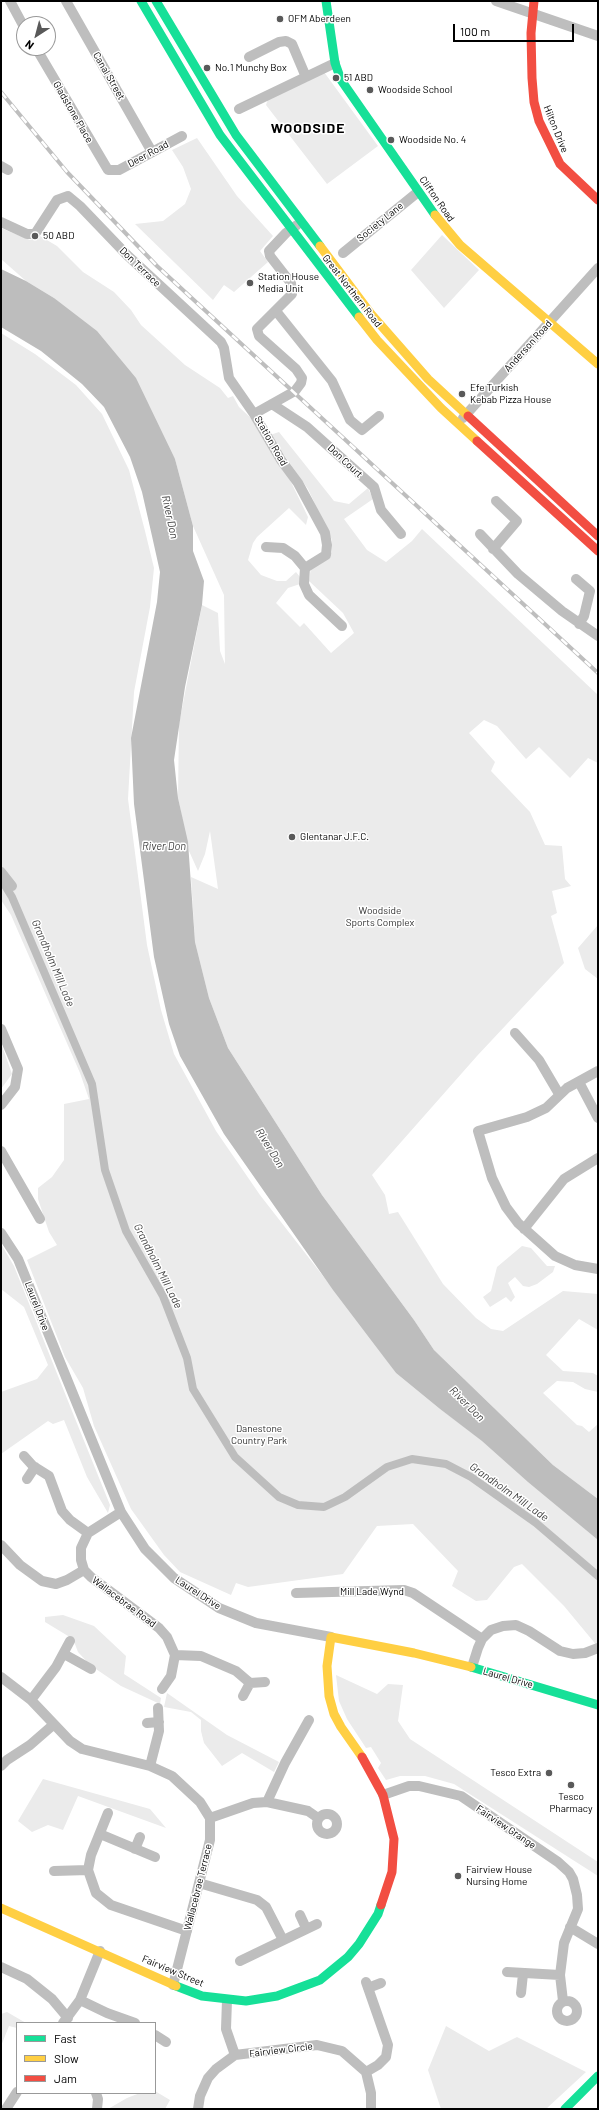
<!DOCTYPE html>
<style>
body{margin:0}
#map{position:relative;width:599px;height:2110px;overflow:hidden;background:#fff;font-family:Barlow,sans-serif}
canvas{display:block}
.frame{position:absolute;inset:0;border:2px solid #000;pointer-events:none}
.legend{position:absolute;left:16px;top:2022px;width:140px;height:72px;box-sizing:border-box;background:#fff;border:1px solid #999;margin:0;padding:5px 7px;list-style:none;font-size:12px;color:#000}
.legend li{display:flex;align-items:center;gap:8px;height:20px}
.legend b{width:20px;border:1px solid #999}
.north{position:absolute;left:16px;top:16px;width:40px;height:40px;box-sizing:border-box;background:#fff;border:1px solid #999;border-radius:50%;rotate:216deg;font-size:11px;font-weight:700;line-height:16px;text-align:center;color:#000}
.north::after{content:'';display:block;margin:auto;width:14px;height:18px;background:#595959;clip-path:polygon(50% 0,100% 100%,50% 72%,0 100%)}
.scale{position:absolute;left:453px;top:24px;width:121px;height:18px;box-sizing:border-box;border:2px solid #000;border-top:0;padding-left:5px;font-size:12px;line-height:14px;white-space:nowrap;color:#000;-webkit-text-stroke:3px #fff;paint-order:stroke}
</style>
<div id="map">
<canvas width="599" height="2110"></canvas>
<div class="frame"></div>
<ul class="legend">
<li><b style="height:5px;background:#16e098"></b>Fast</li>
<li><b style="height:5px;background:#ffcf43"></b>Slow</li>
<li><b style="height:5px;background:#f24e42"></b>Jam</li>
</ul>
<div class="north">N</div>
<div class="scale">100 m</div>
</div>
<script>
const context = document.querySelector('canvas').getContext('2d');
context.lineJoin = 'round';
function fill(path, color) { context.fillStyle = color; context.fill(path, 'evenodd'); }
const shape = rows => new Path2D(rows.map(r => 'M' + r).join(''));
function trace(path, color, width, dash) { context.strokeStyle = color; context.lineWidth = width; context.lineCap = dash ? 'butt' : 'round'; context.setLineDash(dash || []); context.stroke(path); }
function drawText(font, color, halo, rows, align = 'center') {
  context.font = font + ' Barlow,sans-serif'; context.lineWidth = 3; context.setLineDash([]); context.textBaseline = 'middle'; context.strokeStyle = halo; context.fillStyle = color; for (const [text, x, y, turn = 0] of rows) {
    context.save(); context.translate(x, y); context.rotate((+turn || 0) * Math.PI / 180); context.textAlign = isNaN(turn) ? turn : align; if (halo) context.strokeText(text, 0, 0); context.fillText(text, 0, 0); context.restore();
  }
}
const green = shape([
 [324,72,378,146,327,184,266,105,268,99],
 [197,138,237,196,273,236,260,251,268,262,234,292,224,285,213,300,135,224,163,221,185,204,191,189,183,167,172,150],
 [1,228,30,240,40,236,57,246,83,272,114,292,131,310,141,325,185,365,220,388,228,398,233,396,239,407,253,420,291,482,308,517,306,525,289,508,257,537,253,543,248,560,261,575,277,581,286,581,296,572,300,577,300,584,288,588,276,603,300,627,304,623,331,653,354,633,343,613,309,581,311,567,326,559,332,552,332,540,308,489,270,435,279,432,334,501,349,504,368,488,373,499,344,519,367,550,386,562,412,541,422,529,598,695,598,763,588,758,570,778,539,747,526,759,497,726,484,720,469,733,495,762,491,771,530,812,545,845,562,846,565,879,571,886,552,891,557,913,551,916,564,963,477,1056,372,1175,385,1195,389,1214,398,1212,443,1284,476,1318,491,1329,503,1331,563,1291,598,1294,598,1330,579,1319,546,1355,563,1371,593,1373,598,1376,598,1392,585,1389,573,1382,557,1381,543,1393,577,1425,582,1426,589,1432,598,1424,598,1499,553,1465,434,1350,414,1320,322,1195,228,1048,209,998,195,942,191,877,218,889,210,831,205,854,198,871,189,851,178,798,179,724,202,605,218,613,220,651,225,664,224,595,193,526,175,459,54,298,26,281,1,259],
 [442,235,479,270,444,308,411,270],
 [1,333,35,354,76,385,102,414,129,470,145,531,154,568,150,607,134,692,128,799,147,945,161,1010,174,1054,216,1131,260,1195,365,1330,396,1373,440,1409,482,1440,598,1540,598,1647,564,1606,522,1564,514,1567,487,1600,476,1601,452,1586,458,1571,413,1524,377,1526,343,1574,248,1587,236,1583,231,1595,180,1572,164,1555,131,1509,94,1426,83,1388,65,1357,27,1260,57,1245,49,1232,38,1199,38,1188,52,1177,64,1160,64,1104,89,1099,80,1073,11,915,1,900],
 [598,925,598,979,585,969,578,948],
 [1,1043,12,1074,1,1089],
 [1,1244,14,1266,74,1416,110,1505,108,1513,87,1477,64,1420,53,1424,48,1421,1,1454,1,1392,37,1379,48,1365,24,1307,1,1289],
 [522,1246,531,1248,547,1266,555,1266,553,1272,537,1284,529,1287,523,1286,515,1277,508,1283,515,1297,511,1302,506,1297,490,1307,483,1297,491,1291,497,1267],
 [63,1615,94,1626,126,1656,124,1674,161,1698,160,1704,121,1686,90,1665,78,1652,73,1639,45,1622,45,1617],
 [336,1675,377,1694,388,1684,403,1685,398,1721,410,1739,598,1862,598,1876,454,1784,425,1776,400,1776,386,1780,378,1768,381,1763,371,1747,366,1748,347,1719,339,1701],
 [167,1693,227,1735,279,1762,274,1772,242,1753,222,1766,204,1743,201,1731,201,1720,191,1712,164,1707],
 [43,1779,150,1809,166,1828,78,1796,63,1830,48,1825,32,1832,18,1821],
 [7,2012,26,2023,17,2023,17,2028,9,2026,1,2046,1,2014],
 [446,2026,489,2051,517,2037,586,2072,546,2109,441,2109,428,2070],
 [155,2091,170,2100,165,2109,108,2109,127,2098,140,2093,155,2093]
]);
const water = shape([
 [1,269,26,281,54,298,97,331,136,378,175,459,193,526,193,551,204,581,202,605,185,687,174,760,178,798,188,842,195,942,209,998,228,1048,322,1195,414,1320,434,1350,553,1465,598,1499,598,1540,528,1482,482,1441,440,1409,396,1373,333,1290,224,1134,180,1056,169,1024,154,957,134,804,131,738,157,602,160,572,152,536,142,492,130,457,104,407,82,384,41,351,1,327]
]);
const canal = shape([
 [1,879,12,897,92,1084,105,1170,126,1231,163,1296,187,1358,193,1389,235,1457,279,1497,298,1505,324,1507,345,1497,387,1467,412,1459,446,1464,471,1477,536,1523,598,1576]
]);
const street = shape([
 [10,1,24,27],
 [66,1,152,152],
 [496,1,598,36],
 [36,48,108,170,119,170,182,136],
 [249,57,279,42,286,41,292,44,306,77],
 [239,109,335,63],
 [1,166,8,170],
 [1,222,27,234,35,234,57,200,68,196,80,206,127,255,221,342,224,348,229,378,254,414,281,460,298,483,325,533,327,545,326,555,305,568,304,584,309,595,342,626],
 [343,253,418,192],
 [276,311,332,381,350,420,362,430,379,416],
 [272,404,307,427,374,487,381,510,401,534],
 [254,414,295,391,301,383,302,378,296,369,259,336,257,329,292,294,291,283,270,256,269,251,286,233,297,225],
 [463,418,598,268],
 [480,534,518,574,562,611,598,636],
 [266,547,283,548,295,556,305,568],
 [493,549,517,521,496,501],
 [576,579,590,591,584,616,579,624],
 [1,872,12,886],
 [1,1029,18,1069,15,1087,1,1105],
 [515,1033,539,1060,559,1094],
 [598,1071,567,1088,546,1108,527,1117,478,1131,492,1178,506,1207,518,1223,555,1256,575,1265,598,1269],
 [579,1082,598,1118],
 [1,1151,40,1219],
 [524,1229,564,1179,598,1158],
 [1,1233,18,1259,121,1512,145,1549,174,1578,219,1608,256,1623,331,1637],
 [24,1456,33,1466,49,1476,62,1511,70,1520,88,1533],
 [27,1479,35,1467],
 [121,1512,88,1533,81,1548,81,1560,84,1570,91,1577,159,1628,167,1637,175,1655,171,1676,162,1689],
 [1,1545,20,1565,42,1581,56,1584,67,1580,84,1570],
 [296,1593,404,1590,413,1593,482,1639],
 [64,1654,91,1669],
 [175,1655,201,1656,236,1671,250,1683,265,1682],
 [472,1667,478,1648,482,1639,491,1630,503,1626,516,1625,529,1631,560,1651,573,1654,585,1653,598,1648],
 [1,1677,31,1700,70,1741,82,1749,150,1766,172,1776,200,1802,210,1818,210,1840,173,1985],
 [243,1696,250,1683],
 [31,1700,56,1667,70,1641],
 [147,1723,159,1722],
 [1,1766,7,1760,30,1745,53,1725],
 [150,1766,159,1731,158,1708],
 [383,1795,409,1786,419,1786,461,1796,558,1862,569,1872,573,1879,577,1895,578,1909,564,1943,560,1975,563,2001],
 [267,1802,285,1763,309,1720],
 [108,1813,91,1855,88,1870,96,1893,111,1905,187,1931],
 '317 1824a10 10 0 1 1 20 0a10 10 0 1 1-20 0Z',
 [210,1818,253,1803,267,1802,308,1811,318,1818],
 [100,1834,155,1857],
 [135,1849,140,1837],
 [54,1871,88,1870],
 [199,1883,257,1900,266,1907,283,1940],
 [300,1915,306,1928],
 [570,1927,598,1944],
 [240,1961,317,1924],
 [1,1967,27,1979,52,1999,68,2018],
 [507,1972,560,1975],
 [366,1982,388,2045,386,2057,378,2065,366,2072],
 [368,1988,381,1983],
 [521,1993,523,1974],
 [80,2000,107,2013,135,2023],
 [227,2000,226,2029,235,2055],
 '557 2011a10 10 0 1 1 20 0a10 10 0 1 1-20 0Z',
 [63,2023,80,2000,100,1951],
 [155,2035,166,2042],
 [96,2093,98,2099,97,2109],
 [6,2109,17,2092],
 [198,2109,200,2096,208,2078,216,2069,235,2055,317,2045,342,2051,366,2072,371,2093,371,2109]
]);
const fast = shape([
 [141,1,220,135,359,317],
 [156,1,236,135,320,246],
 [326,1,335,63,341,80,435,215],
 [471,1667,598,1705],
 [176,1986,202,1996,246,2001,277,1996,320,1980,348,1957,359,1944,378,1914,381,1905],
 [565,2109,598,2076]
]);
const slow = shape([
 [435,215,460,245,598,364],
 [320,246,371,314,428,379,468,416],
 [359,317,377,340,441,408,477,441],
 [362,1757,341,1727,334,1714,329,1696,327,1666,331,1637,414,1653,471,1667],
 [1,1908,176,1986]
]);
const jam = shape([
 [534,1,531,33,532,78,534,102,539,121,560,164,598,200],
 [468,416,598,536],
 [477,441,598,551],
 [362,1757,383,1795,394,1839,392,1872,381,1905]
]);
const rail = shape([
 [1,92,67,172,157,266,598,673]
]);
const markers = [
 [280,19,4,"#595959"],
 [207,68,4,"#595959"],
 [336,78,4,"#595959"],
 [370,90,4,"#595959"],
 [391,140,4,"#595959"],
 [35,236,4,"#595959"],
 [250,283,4,"#595959"],
 [462,394,4,"#595959"],
 [292,837,4,"#595959"],
 [549,1773,4,"#595959"],
 [571,1785,4,"#595959"],
 [458,1876,4,"#595959"]
];
const poiNames = [
 ["OFM Aberdeen",288,19],
 ["No.1 Munchy Box",215,68],
 ["51 ABD",344,78],
 ["Woodside School",378,90],
 ["Woodside No. 4",399,140],
 ["50 ABD",43,236],
 ["Station House",258,277],
 ["Media Unit",258,289],
 ["Efe Turkish",470,388],
 ["Kebab Pizza House",470,400],
 ["Glentanar J.F.C.",300,837],
 ["Tesco Extra",541,1773,"right"],
 ["Tesco",571,1797,"center"],
 ["Pharmacy",571,1809,"center"],
 ["Fairview House",466,1870],
 ["Nursing Home",466,1882]
];
const streetNames = [
 ["Canal Street",109,76,60],
 ["Gladstone Place",73,112,60],
 ["Hilton Drive",556,129,68],
 ["Deer Road",148,154,-28],
 ["Clifton Road",437,199,55],
 ["Society Lane",380,222,-39],
 ["Don Terrace",140,267,44],
 ["Great Northern Road",352,291,52],
 ["Anderson Road",528,346,-48],
 ["Station Road",271,441,60],
 ["Don Court",345,461,43],
 ["Laurel Drive",37,1306,69],
 ["Mill Lade Wynd",372,1592],
 ["Laurel Drive",198,1593,33],
 ["Wallacebrae Road",124,1602,37],
 ["Laurel Drive",508,1678,16],
 ["Fairview Grange",506,1827,34],
 ["Wallacebrae Terrace",198,1887,-76],
 ["Fairview Street",173,1971,23],
 ["Fairview Circle",281,2050,-7]
];
const parkNames = [
 ["Woodside",380,911],
 ["Sports Complex",380,923],
 ["Danestone",259,1429],
 ["Country Park",259,1441]
];
const waterNames = [
 ["River Don",170,517,78],
 ["River Don",164,846],
 ["Grandholm Mill Lade",53,963,67],
 ["River Don",270,1148,58],
 ["Grandholm Mill Lade",158,1266,63],
 ["River Don",467,1404,45],
 ["Grandholm Mill Lade",509,1492,35]
];
const districtNames = [
 ["WOODSIDE",308,128]
];
fill(green, '#ebebeb');
fill(water, '#bdbdbd');
trace(canal, '#bdbdbd', 8);
trace(street, '#bebebe', 10);
trace(fast, '#16e098', 9);
trace(slow, '#ffcf43', 9);
trace(jam, '#f24e42', 9);
trace(rail, '#bebebe', 4);
trace(rail, '#fff', 2.5, [8]);
for (const [x, y, r, color] of markers) { const dot = new Path2D(); dot.arc(x, y, r, 0, 2 * Math.PI); context.fillStyle = color; context.fill(dot); trace(dot, '#fff', 1.5); }
drawText('10px', '#000', '#fff', poiNames, 'left');
drawText('10px', '#000', '#fff', streetNames);
drawText('10px', '#313131', '#fff', parkNames);
drawText('italic 11px', '#424242', '#fff', waterNames);
context.letterSpacing = '1px';
drawText('bold 14px', '#000', '#fff', districtNames);
context.letterSpacing = '0px';
</script>
